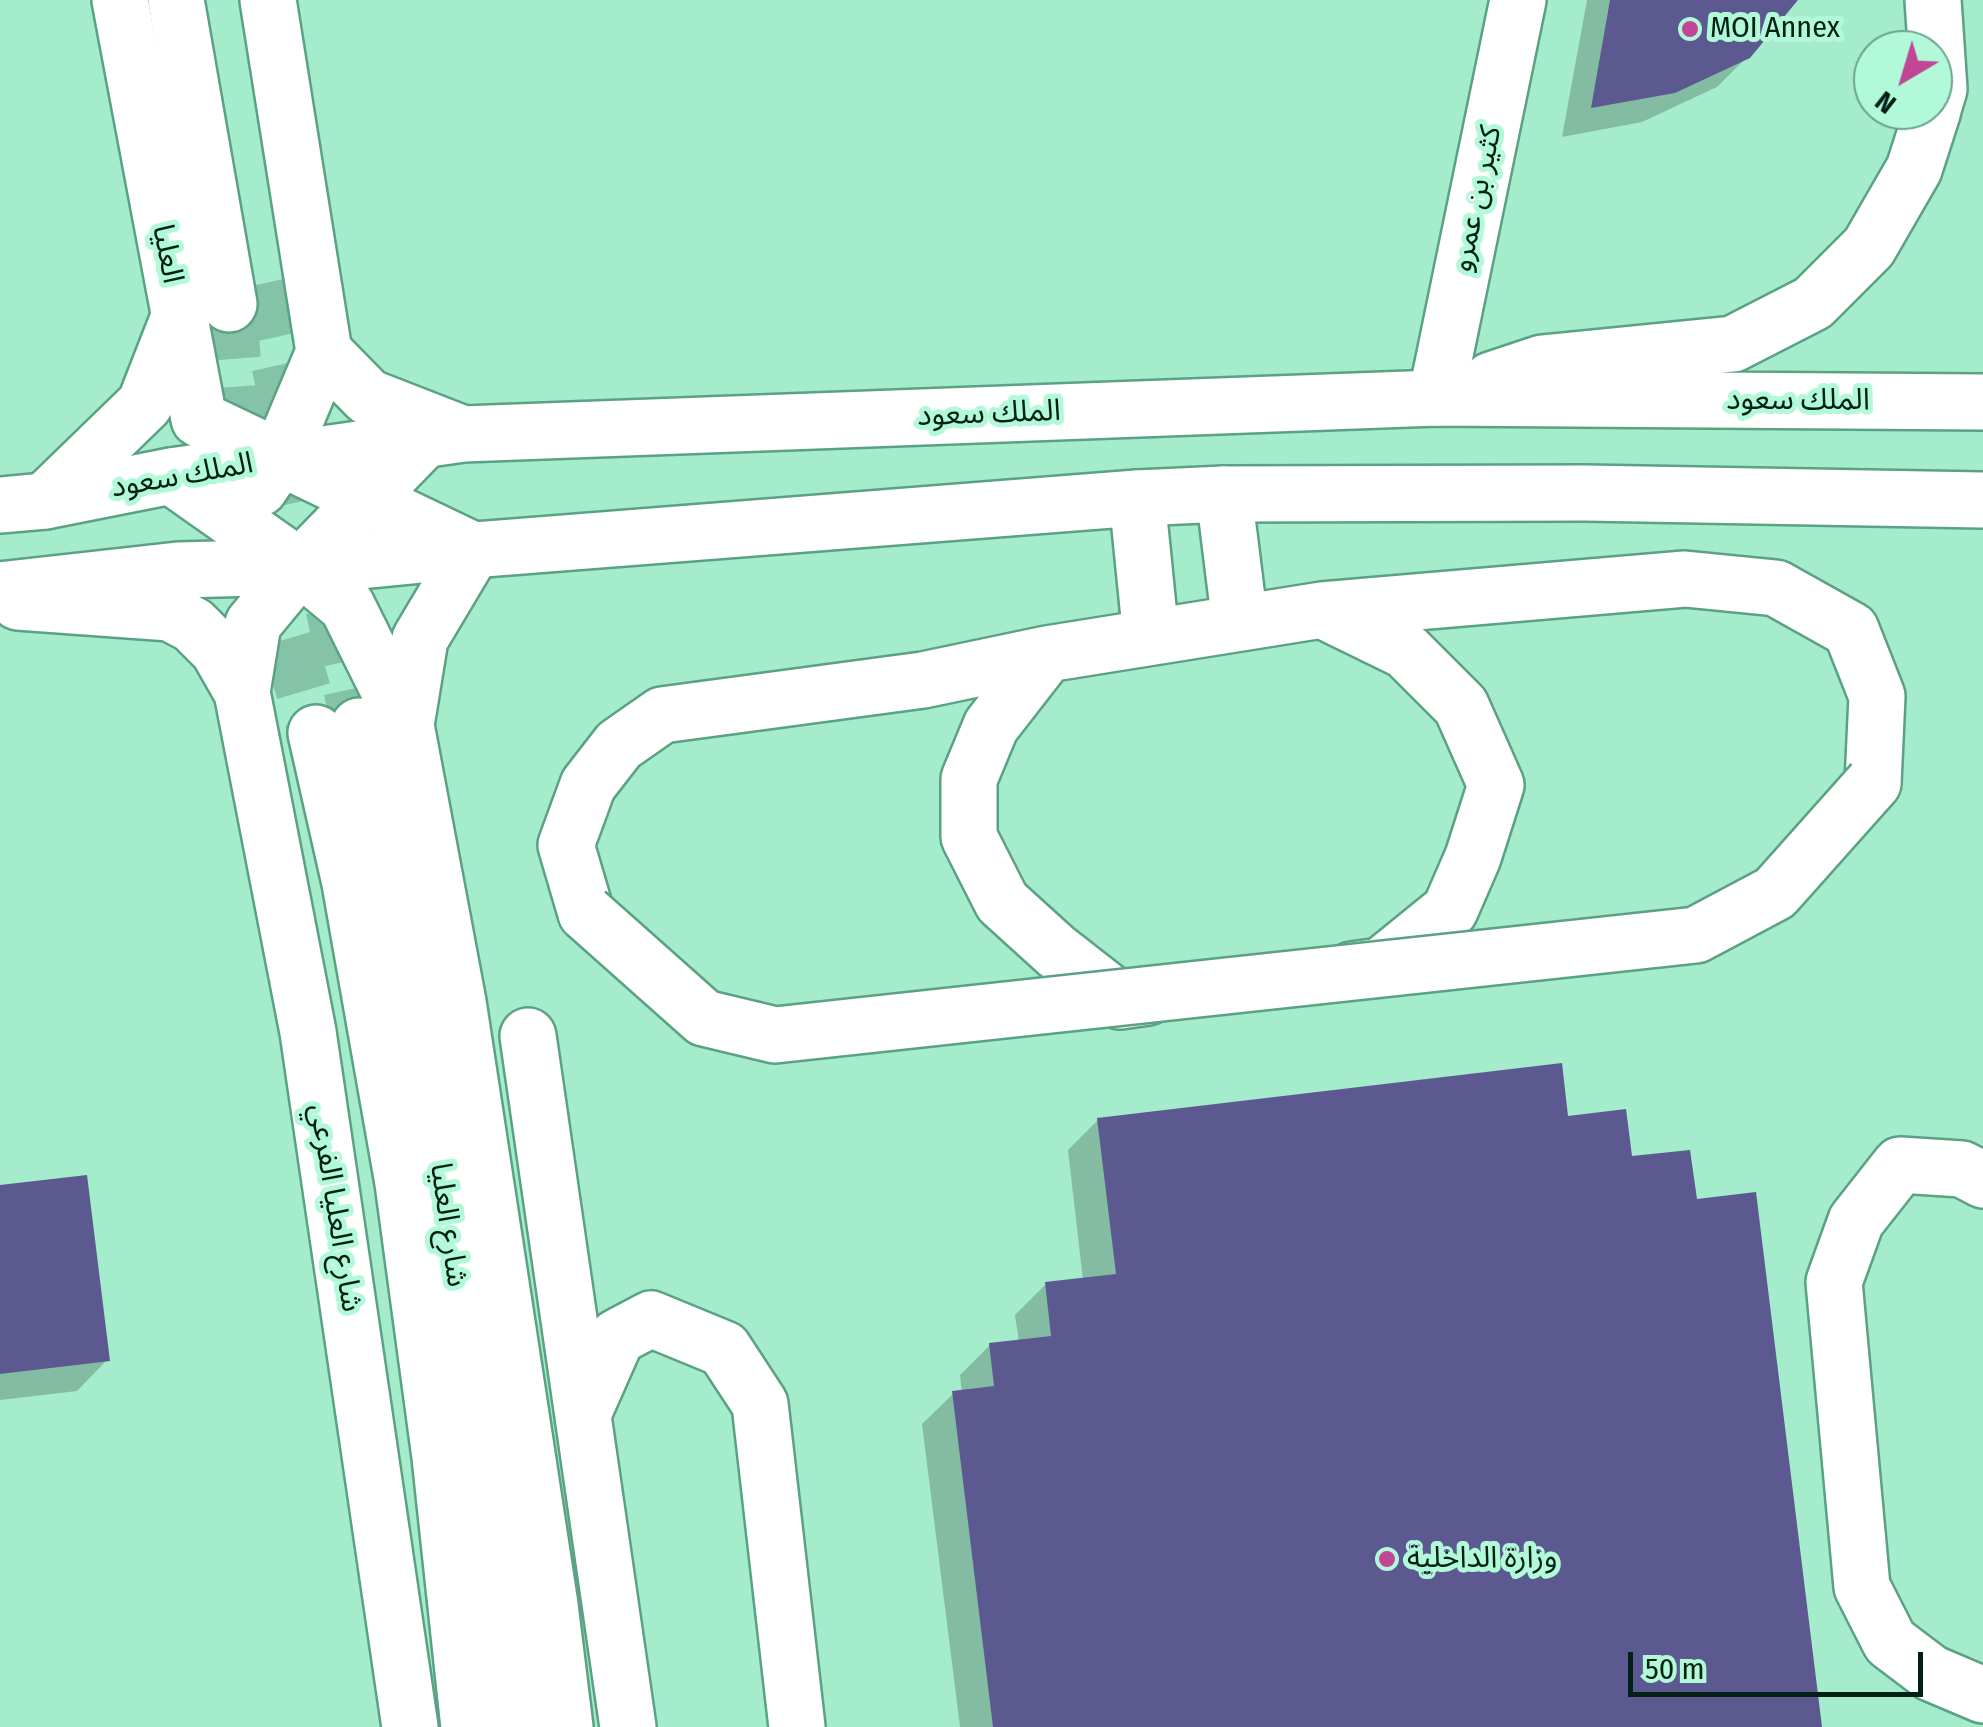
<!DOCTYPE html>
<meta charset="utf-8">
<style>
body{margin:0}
#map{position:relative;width:1983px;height:1727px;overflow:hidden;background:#a4eccb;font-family:"Fira Sans Condensed",sans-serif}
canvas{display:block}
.north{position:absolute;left:1853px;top:30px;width:100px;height:100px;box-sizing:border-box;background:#b1f9d8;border:2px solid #6ba28a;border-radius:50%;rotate:218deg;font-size:28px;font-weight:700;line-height:40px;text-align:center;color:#032015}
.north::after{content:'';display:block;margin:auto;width:35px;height:45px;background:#c24696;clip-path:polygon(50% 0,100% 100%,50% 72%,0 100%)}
.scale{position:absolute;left:1628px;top:1652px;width:295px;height:45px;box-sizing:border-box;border:5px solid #032015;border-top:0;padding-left:12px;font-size:30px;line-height:35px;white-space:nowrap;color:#032015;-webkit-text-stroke:8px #b1f9d8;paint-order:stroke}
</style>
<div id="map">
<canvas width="1983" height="1727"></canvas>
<div class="north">N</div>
<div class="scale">50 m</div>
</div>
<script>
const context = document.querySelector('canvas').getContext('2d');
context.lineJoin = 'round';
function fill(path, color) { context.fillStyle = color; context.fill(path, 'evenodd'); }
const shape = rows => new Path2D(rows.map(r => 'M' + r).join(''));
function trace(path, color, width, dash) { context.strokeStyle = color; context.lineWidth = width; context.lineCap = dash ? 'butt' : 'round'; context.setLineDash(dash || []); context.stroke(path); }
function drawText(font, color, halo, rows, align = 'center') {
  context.font = font + ' "Fira Sans Condensed","Noto Sans Arabic",sans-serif'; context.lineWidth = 10; context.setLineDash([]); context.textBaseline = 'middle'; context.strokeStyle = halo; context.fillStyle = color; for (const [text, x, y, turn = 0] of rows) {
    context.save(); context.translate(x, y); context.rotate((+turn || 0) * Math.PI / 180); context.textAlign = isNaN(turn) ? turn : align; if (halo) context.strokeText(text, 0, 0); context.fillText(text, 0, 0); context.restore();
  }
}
const shadow = shape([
 [1587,0,1795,0,1748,56,1717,87,1642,122,1562,137],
 [1566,1118,1694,1202,1819,1727,960,1727,922,1424,953,1394,962,1393,960,1375,990,1345,1019,1342,1015,1315,1046,1284,1083,1280,1068,1150,1098,1120],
 [0,1187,107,1360,77,1391,0,1400]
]);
const building = shape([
 [1610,0,1798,0,1750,58,1675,93,1591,108],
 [1562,1063,1568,1116,1626,1109,1632,1156,1690,1150,1697,1199,1756,1192,1822,1727,993,1727,952,1391,994,1386,989,1343,1051,1336,1045,1282,1116,1274,1097,1118],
 [87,1175,110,1361,0,1374,0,1185]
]);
const majorTunnel = shape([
 [261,284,359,726],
 [229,304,238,421,248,479],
 [264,559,316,733]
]);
const minor = shape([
 [120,0,199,419,473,550,420,639,406,725],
 [324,352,368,397,463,434],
 [1436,398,1518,0],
 [171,476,300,567,347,606,406,725,458,1002,550,1605,565,1727],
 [260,488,279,459,324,352,268,0],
 [1224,494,1240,623],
 [1137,498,1151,637],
 [45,501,145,404,179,317],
 [18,602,170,613,193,625,218,650,242,692],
 [1322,610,1406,651,1461,706,1496,785,1473,857,1450,910,1381,966,1352,970],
 [1047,654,991,726,969,779,969,837,1002,902,1056,951,1120,1001,1148,997],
 [586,913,566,845,588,785,619,745,662,715,923,680,1047,654,1322,610,1685,579,1776,588,1851,630,1877,696,1873,783],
 [528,1036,628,1727],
 [1983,1180,1962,1169,1900,1165,1856,1221,1834,1282,1862,1587,1890,1642,1931,1673,1983,1695],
 [583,1414,617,1337,651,1319,724,1349,760,1404,797,1727],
 [410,1727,308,1032,242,692,253,624,300,567,422,442]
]);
const major = shape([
 [176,0,229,304],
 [1933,109,1939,89,1933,0],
 [1491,380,1542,363,1733,344,1813,303,1869,247,1914,169,1933,110],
 [0,505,45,501,171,476,463,434,1436,398,1983,402],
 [0,590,178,570,300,567,473,550,1137,498,1224,494,1585,493,1983,500],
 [359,726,431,1104,505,1615,514,1727],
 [316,733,350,883,403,1183,440,1457,469,1727]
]);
const minorBridge = shape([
 [586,913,704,1018,775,1035,1696,935,1775,893,1873,783]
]);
const markers = [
 [1690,29,10,"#c24696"],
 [1387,1559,10,"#c24696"]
];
const poiNames = [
 ["MOI Annex",1710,29],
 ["وزارة الداخلية",1407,1559]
];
const streetNames = [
 ["كثير بن عمرو",1477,199,-78],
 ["العليا",167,254,79],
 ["الملك سعود",1798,401],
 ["الملك سعود",989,414,-2],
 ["الملك سعود",182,476,-10],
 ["شارع العليا الفرعي",335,1208,81],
 ["شارع العليا",448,1225,82]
];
fill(shadow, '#0003');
fill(building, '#5b598f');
trace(majorTunnel, '#84c3a7', 55, [55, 28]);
trace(minor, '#5ba183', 60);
trace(major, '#5ba183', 60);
trace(minor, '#fff', 55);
trace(major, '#fff', 55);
trace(minorBridge, '#5ba183', 60, []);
trace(minorBridge, '#fff', 55);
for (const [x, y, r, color] of markers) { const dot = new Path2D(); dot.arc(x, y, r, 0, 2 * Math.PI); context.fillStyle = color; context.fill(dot); trace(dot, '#b1f9d8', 4); }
drawText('30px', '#032015', '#b1f9d8', poiNames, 'left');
drawText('30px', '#032015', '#b1f9d8', streetNames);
</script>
